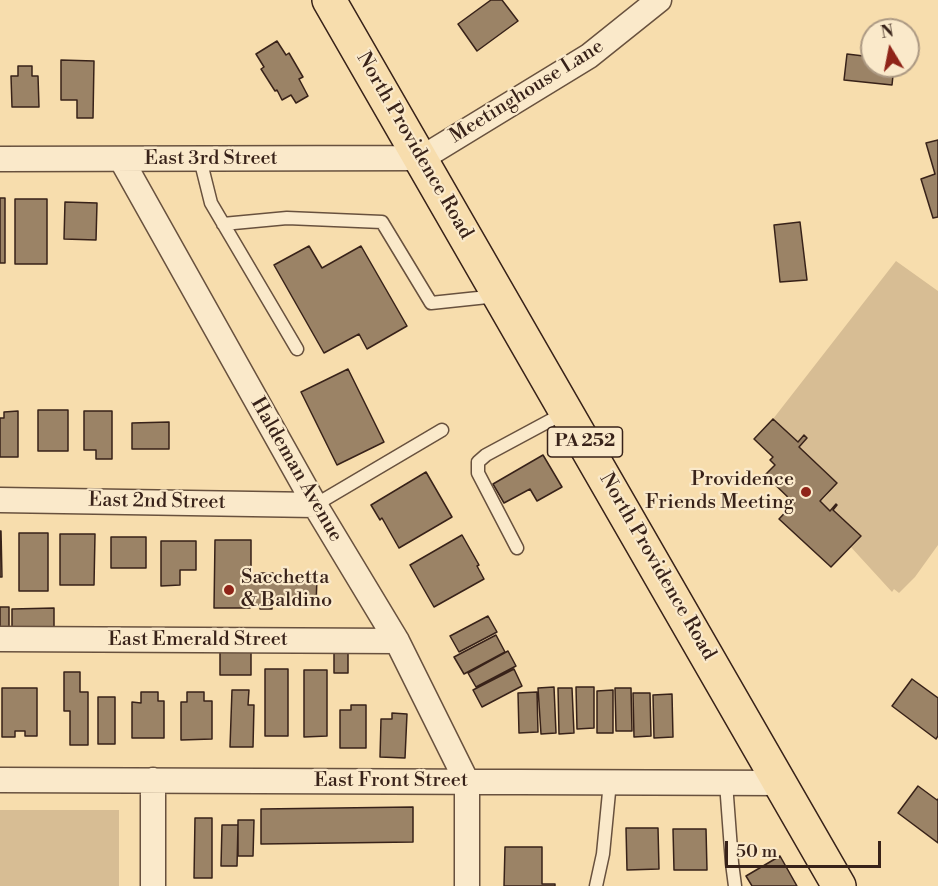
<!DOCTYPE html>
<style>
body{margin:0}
#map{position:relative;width:938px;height:886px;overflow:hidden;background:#f7ddad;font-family:"Libre Bodoni",serif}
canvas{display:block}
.north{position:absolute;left:860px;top:18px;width:60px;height:60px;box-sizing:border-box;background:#fae9ca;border:2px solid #ac9983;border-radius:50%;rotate:350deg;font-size:16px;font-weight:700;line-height:24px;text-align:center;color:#382219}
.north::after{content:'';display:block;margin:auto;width:21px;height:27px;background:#8f2418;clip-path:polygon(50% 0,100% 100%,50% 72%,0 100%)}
.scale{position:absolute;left:725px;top:841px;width:156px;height:27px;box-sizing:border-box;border:3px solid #382219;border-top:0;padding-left:8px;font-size:18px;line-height:21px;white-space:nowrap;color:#382219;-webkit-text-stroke:4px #fae9ca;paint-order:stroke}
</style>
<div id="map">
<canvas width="938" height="886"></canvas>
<div class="north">N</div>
<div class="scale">50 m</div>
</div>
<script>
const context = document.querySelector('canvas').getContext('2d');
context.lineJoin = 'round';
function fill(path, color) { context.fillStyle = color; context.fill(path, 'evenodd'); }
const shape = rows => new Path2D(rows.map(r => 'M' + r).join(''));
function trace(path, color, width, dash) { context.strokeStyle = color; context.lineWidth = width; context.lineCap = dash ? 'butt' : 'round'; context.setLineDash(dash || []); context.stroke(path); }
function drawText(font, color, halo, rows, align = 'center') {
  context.font = font + ' "Libre Bodoni",serif'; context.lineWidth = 4.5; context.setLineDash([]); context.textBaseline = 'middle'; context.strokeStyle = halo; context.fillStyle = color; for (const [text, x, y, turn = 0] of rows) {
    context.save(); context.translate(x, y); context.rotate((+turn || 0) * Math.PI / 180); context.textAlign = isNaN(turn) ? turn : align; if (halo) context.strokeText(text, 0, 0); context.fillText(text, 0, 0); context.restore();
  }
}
const green = shape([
 [896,261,938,291,938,545,915,577,899,593,894,589,892,592,849,545,833,510,837,505,830,511,820,501,824,499,837,483,799,447,807,438,804,435,798,442,773,419],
 [0,810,119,810,119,886,0,886]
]);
const building = shape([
 [491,0,502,0,518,21,477,51,458,24,491,0],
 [277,41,286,55,289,53,303,77,299,79,308,96,296,103,291,95,282,100,277,90,275,91,261,69,264,67,256,54,277,41],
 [847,54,872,57,872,66,894,66,892,85,844,80,847,54],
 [61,60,94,61,93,118,77,118,77,100,61,100,61,60],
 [18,66,32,66,32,76,38,76,39,107,12,107,11,76,18,76,18,66],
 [938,140,938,217,933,218,921,179,935,174,926,143,938,140],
 [0,198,5,198,5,263,0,263,0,198],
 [15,199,47,199,47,264,15,264,15,199],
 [65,202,97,203,96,240,64,239,65,202],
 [800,222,807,280,780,282,774,225,800,222],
 [309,246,322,268,361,246,407,326,367,349,359,334,324,353,274,265,309,246],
 [348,369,384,442,337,465,301,392,348,369],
 [38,410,68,410,68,451,38,451,38,410],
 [18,411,18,457,0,457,0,418,4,418,4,412,18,411],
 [84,411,112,411,112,459,96,459,96,450,84,450,84,411],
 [773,419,798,442,804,435,807,438,799,447,837,483,820,501,830,511,836,504,837,505,833,510,861,536,831,567,779,519,794,503,765,475,775,465,770,460,773,457,754,439,773,419],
 [169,422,169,449,132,449,132,423,169,422],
 [543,455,562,487,537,501,530,489,504,503,493,484,543,455],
 [426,472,452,517,399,548,382,518,380,520,371,505,426,472],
 [0,531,1,531,2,577,0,577,0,531],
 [19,533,48,533,48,591,19,591,19,533],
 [60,534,95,534,94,585,60,585,60,534],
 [462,535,479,565,477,566,484,579,434,607,410,565,462,535],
 [111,537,146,537,146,568,111,568,111,537],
 [215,540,251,540,251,576,259,576,259,573,273,573,272,576,317,577,316,606,272,605,272,609,260,609,260,605,250,605,250,608,214,608,215,540],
 [161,541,196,541,196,570,180,570,180,585,161,586,161,541],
 [0,607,9,607,9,628,0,628,0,607],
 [54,608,54,630,12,630,12,609,54,608],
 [488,616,497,632,459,652,450,636,488,616],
 [496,635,505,652,464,674,454,657,496,635],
 [251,651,251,675,220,675,220,652,251,651],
 [334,651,348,651,348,673,334,673,334,651],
 [508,651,516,666,476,687,468,673,508,651],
 [265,669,288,669,288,736,265,736,265,669],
 [514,669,522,686,482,707,473,690,514,669],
 [304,670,327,670,327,736,304,737,304,670],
 [64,672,80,672,80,692,88,692,88,745,70,745,70,711,64,711,64,672],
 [912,679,938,698,938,736,936,739,892,706,912,679],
 [554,687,556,733,541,734,538,688,554,687],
 [576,687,594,687,594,728,577,729,576,687],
 [2,688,37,688,37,736,25,736,25,731,15,731,15,737,2,737,2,688],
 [558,688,572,688,574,733,559,734,558,688],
 [615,688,631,688,632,731,616,731,615,688],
 [232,690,249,690,248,705,254,705,253,747,230,747,232,690],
 [613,690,613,733,597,733,597,691,613,690],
 [141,692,158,692,158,701,164,701,164,738,132,738,132,702,141,703,141,692],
 [187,692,204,692,204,701,212,701,212,739,181,740,181,702,187,702,187,692],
 [537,692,538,732,519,733,518,693,537,692],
 [633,693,650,693,651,736,634,737,633,693],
 [672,694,673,737,654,738,653,695,672,694],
 [98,697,115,697,115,744,98,744,98,697],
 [351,705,366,705,366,748,340,748,340,710,351,710,351,705],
 [392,713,407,714,405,758,380,757,381,719,392,719,392,713],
 [918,786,937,800,938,799,938,843,898,813,918,786],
 [413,807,413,842,261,844,261,809,413,807],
 [195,818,212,818,212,878,194,878,195,818],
 [238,820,254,820,253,856,238,856,238,820],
 [222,825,238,825,237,866,221,866,222,825],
 [626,828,658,828,659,869,627,870,626,828],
 [673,829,706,829,707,870,674,870,673,829],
 [505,847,542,847,542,884,555,884,555,886,504,886,505,847],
 [780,856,797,886,752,886,746,876,780,856]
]);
const service = shape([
 [200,159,211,203,297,349],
 [223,224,287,218,382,222,431,303,497,296],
 [315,505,442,430],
 [517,548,478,473,478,462,486,455,566,412],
 [726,783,732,863,735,886],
 [596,886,603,854,610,782]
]);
const minor = shape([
 [0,159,422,158,589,56,659,0],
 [121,159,315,505,397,641,467,782,467,886],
 [0,500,315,505],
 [0,639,397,641],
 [0,780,781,783],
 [153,886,153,780]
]);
const primary = shape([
 [329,0,839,886]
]);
const markers = [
 [806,492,6,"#8f2418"],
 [229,590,6,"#8f2418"]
];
const shields = [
 [585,442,75]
];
const shieldNames = [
 ["PA 252",585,442]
];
const streetNames = [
 ["Meetinghouse Lane",527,92,-32],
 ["North Providence Road",414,146,60],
 ["East 3rd Street",211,159],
 ["Haldeman Avenue",296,470,60],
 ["East 2nd Street",157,502,1],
 ["North Providence Road",657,567,60],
 ["East Emerald Street",198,640],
 ["East Front Street",391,781]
];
const poiNames = [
 ["Providence",794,480],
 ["Friends Meeting",794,503],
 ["Sacchetta",241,578,"left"],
 ["& Baldino",241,601,"left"]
];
fill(green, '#d7bd94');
fill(building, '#9b8366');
trace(building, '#382219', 1.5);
trace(service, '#68513e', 15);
trace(minor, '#68513e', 27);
trace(primary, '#382219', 36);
trace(service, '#fae9ca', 12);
trace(minor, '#fae9ca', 24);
trace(primary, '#f7ddad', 33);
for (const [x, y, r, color] of markers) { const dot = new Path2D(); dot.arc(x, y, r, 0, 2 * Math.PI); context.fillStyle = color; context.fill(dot); trace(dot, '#fae9ca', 2); }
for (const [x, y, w] of shields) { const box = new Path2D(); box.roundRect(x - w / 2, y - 15, w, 30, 4.5); context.fillStyle = '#fae9ca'; context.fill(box); trace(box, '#382219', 1.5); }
drawText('bold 18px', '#382219', null, shieldNames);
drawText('20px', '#382219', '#fae9ca', streetNames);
drawText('20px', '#382219', '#fae9ca', poiNames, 'right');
</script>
